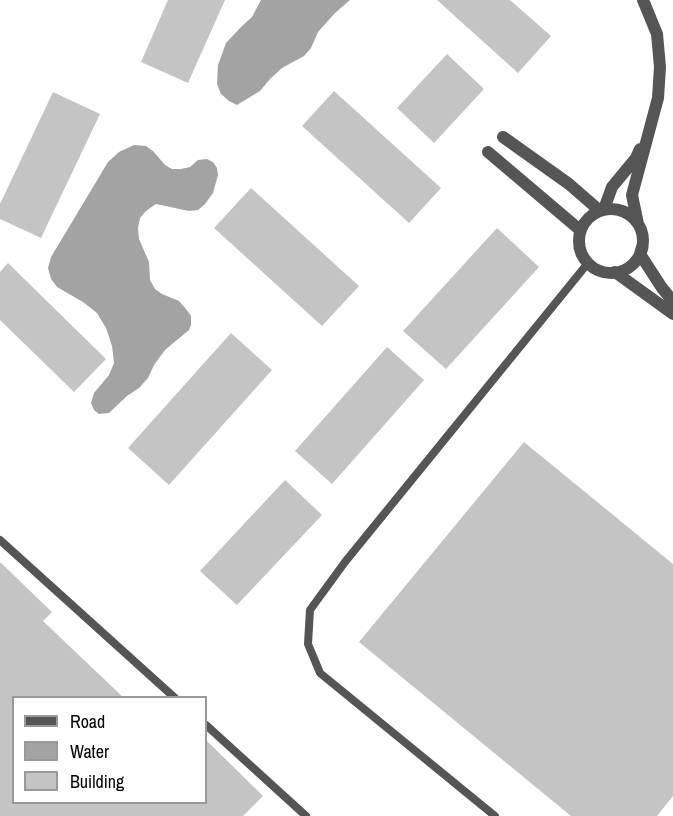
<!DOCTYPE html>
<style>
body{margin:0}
#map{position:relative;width:673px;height:816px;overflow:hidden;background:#fff;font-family:"Archivo Narrow",sans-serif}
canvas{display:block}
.legend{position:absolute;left:12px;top:696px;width:195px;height:108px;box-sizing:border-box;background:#fff;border:2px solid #999;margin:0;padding:8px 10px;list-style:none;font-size:18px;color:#000}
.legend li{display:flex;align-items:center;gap:12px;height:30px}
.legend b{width:30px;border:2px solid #999}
</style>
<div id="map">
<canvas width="673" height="816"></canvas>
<ul class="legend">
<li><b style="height:8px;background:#555"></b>Road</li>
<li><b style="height:16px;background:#a3a3a3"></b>Water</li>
<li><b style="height:16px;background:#c4c4c4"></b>Building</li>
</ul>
</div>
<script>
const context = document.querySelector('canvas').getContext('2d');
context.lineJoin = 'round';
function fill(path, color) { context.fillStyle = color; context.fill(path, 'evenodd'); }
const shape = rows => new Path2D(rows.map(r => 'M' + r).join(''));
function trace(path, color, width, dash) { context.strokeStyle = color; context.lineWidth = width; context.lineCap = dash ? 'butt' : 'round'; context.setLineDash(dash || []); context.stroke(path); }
const water = shape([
 [261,0,350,0,335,13,318,32,311,48,304,56,282,68,270,79,260,91,237,105,229,101,221,94,217,84,218,65,226,43,241,27,252,17],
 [134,145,146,146,153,151,165,165,172,169,181,169,190,167,198,160,207,159,213,162,217,168,218,175,213,193,205,204,198,210,189,211,156,204,146,211,140,218,138,228,139,239,149,262,150,280,155,289,162,294,179,301,186,309,191,316,191,325,189,330,165,350,154,365,148,378,139,388,127,396,109,413,99,414,94,410,91,403,94,393,109,375,114,363,112,346,106,328,97,313,83,302,57,287,51,279,48,268,51,257,108,162,119,152]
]);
const building = shape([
 [168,0,225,0,188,83,141,62],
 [437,0,510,0,551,36,518,73],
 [447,54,484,89,434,143,397,108],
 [334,91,441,188,409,223,302,126],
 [53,92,100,114,41,238,0,219,0,204],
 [251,188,359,286,322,326,214,228],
 [497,228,539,267,446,369,403,331],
 [8,263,106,359,74,392,0,320,0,272],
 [231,333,272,370,169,485,128,448],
 [387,347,424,380,332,484,295,451],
 [524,442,673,564,673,796,657,816,571,816,359,642],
 [285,480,322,515,237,605,200,571],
 [0,562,52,612,43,621,124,698,14,698,14,802,206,802,206,740,263,796,243,816,0,816]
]);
const lane = shape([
 [0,540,175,698],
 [206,725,306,816],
 [495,816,320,673,308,644,310,610,345,562,588,263]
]);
const street = shape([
 [503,137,569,184,600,211],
 [488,152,580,230],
 [604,209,612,187,636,158,640,149],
 '579 241a32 32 0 1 1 64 0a32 32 0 1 1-64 0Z',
 [638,224,632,195,658,98,660,67,657,34,643,0],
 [642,247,640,254,662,288,673,301],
 [615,272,673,314]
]);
fill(water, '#a3a3a3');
fill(building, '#c4c4c4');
trace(lane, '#555', 8);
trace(street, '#555', 12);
</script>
